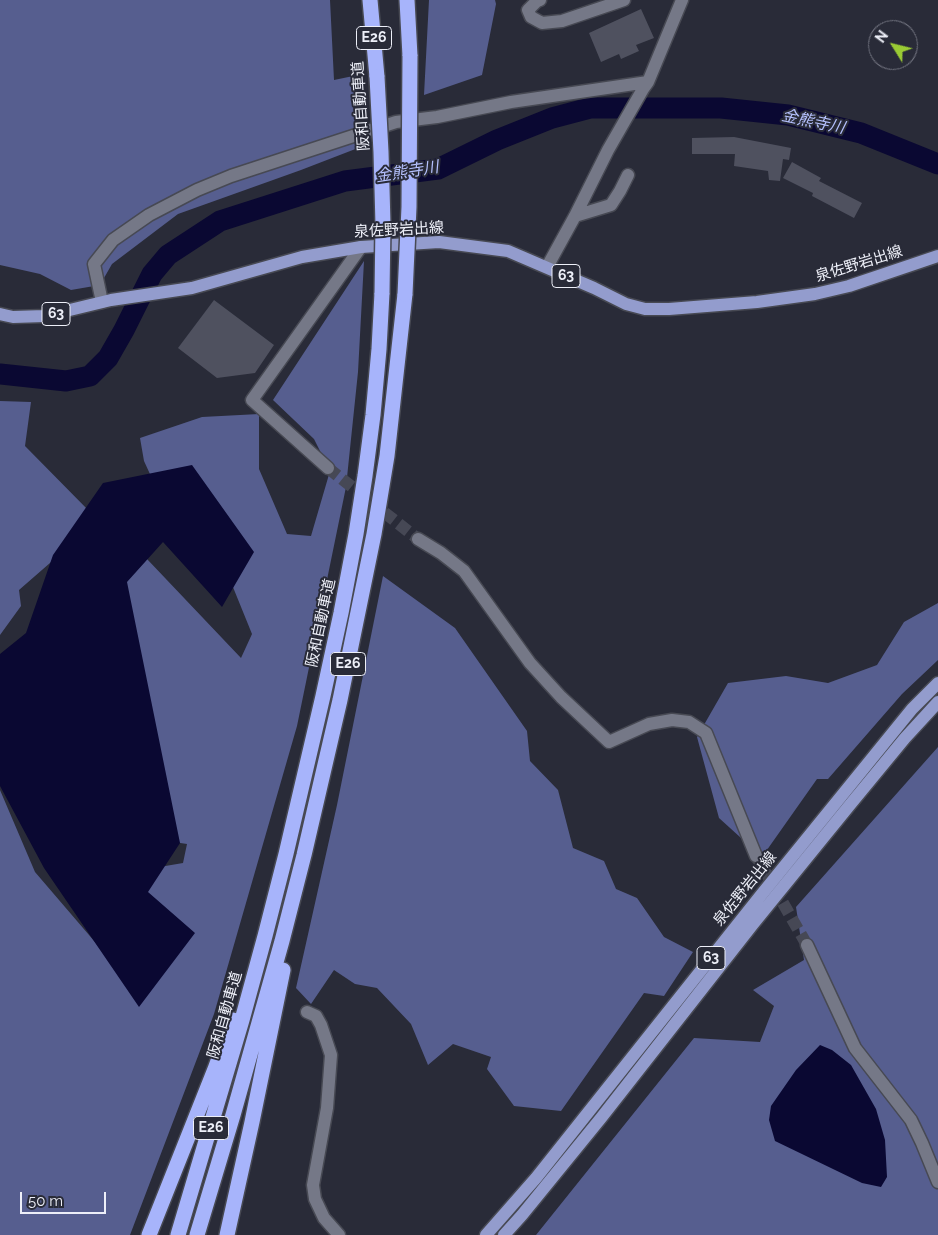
<!DOCTYPE html>
<meta charset="utf-8">
<style>
body{margin:0}
#map{position:relative;width:938px;height:1235px;overflow:hidden;background:#292b38;font-family:Raleway,sans-serif}
canvas{display:block}
.north{position:absolute;left:868px;top:20px;width:50px;height:50px;box-sizing:border-box;background:#292b38;border:1px solid #777985;border-radius:50%;rotate:306deg;font-size:14px;font-weight:700;line-height:20px;text-align:center;color:#edeff8}
.north::after{content:'';display:block;margin:auto;width:18px;height:22px;background:#9acb34;clip-path:polygon(50% 0,100% 100%,50% 72%,0 100%)}
.scale{position:absolute;left:20px;top:1192px;width:86px;height:22px;box-sizing:border-box;border:2px solid #edeff8;border-top:0;padding-left:6px;font-size:15px;line-height:18px;white-space:nowrap;color:#edeff8;-webkit-text-stroke:4px #292b38;paint-order:stroke}
</style>
<div id="map">
<canvas width="938" height="1235"></canvas>
<div class="north">N</div>
<div class="scale">50 m</div>
</div>
<script>
const context = document.querySelector('canvas').getContext('2d');
context.lineJoin = 'round';
function fill(path, color) { context.fillStyle = color; context.fill(path, 'evenodd'); }
const shape = rows => new Path2D(rows.map(r => 'M' + r).join(''));
function trace(path, color, width, dash) { context.strokeStyle = color; context.lineWidth = width; context.lineCap = dash ? 'butt' : 'round'; context.setLineDash(dash || []); context.stroke(path); }
function drawText(font, color, halo, rows, align = 'center') {
  context.font = font + ' Raleway,"Noto Sans JP",sans-serif'; context.lineWidth = 4; context.setLineDash([]); context.textBaseline = 'middle'; context.strokeStyle = halo; context.fillStyle = color; for (const [text, x, y, turn = 0] of rows) {
    context.save(); context.translate(x, y); context.rotate((+turn || 0) * Math.PI / 180); context.textAlign = isNaN(turn) ? turn : align; if (halo) context.strokeText(text, 0, 0); context.fillText(text, 0, 0); context.restore();
  }
}
const forest = shape([
 [0,0,330,0,334,80,358,75,358,148,301,170,178,214,112,264,100,285,71,290,40,274,0,265],
 [429,0,495,0,496,4,482,75,424,95],
 [364,261,358,372,346,487,297,726,214,1014,130,1235,0,1235,0,790,35,872,143,998,134,900,136,871,183,863,187,844,141,837,97,738,128,539,241,658,252,634,224,565,160,496,144,461,140,438,202,417,259,414,259,469,287,534,311,536,330,471,314,439,273,400],
 [0,401,31,402,25,446,92,514,58,556,19,590,21,606,0,635],
 [383,576,455,628,527,731,530,761,558,790,573,848,604,861,616,889,637,898,664,937,693,952,664,996,644,993,561,1111,514,1106,487,1069,491,1057,453,1044,428,1065,411,1024,377,988,355,984,334,970,311,1004,296,988,337,805],
 [938,603,938,660,902,694,828,779,817,779,762,857,719,818,697,737,728,683,786,676,828,683,877,665,904,622],
 [938,747,938,1235,536,1235,694,1038,760,1042,774,1006,753,990,804,960,796,907]
]);
const water = shape([
 [192,465,254,552,222,607,163,542,127,582,180,843,148,892,195,933,139,1007,44,868,0,786,0,654,26,633,53,555,103,483],
 [820,1045,832,1050,851,1065,876,1109,885,1140,887,1177,881,1187,862,1183,775,1141,769,1120,771,1106,796,1070]
]);
const river = shape([
 [0,374,66,381,90,376,108,358,124,330,152,274,168,255,220,221,345,181,438,169,497,140,552,118,590,108,721,108,788,115,861,133,938,164]
]);
const building = shape([
 [641,9,654,38,636,45,639,51,621,59,619,54,601,62,589,33],
 [734,137,791,148,789,160,783,159,780,181,769,180,768,171,734,166,735,154,692,154,692,138],
 [792,162,821,178,819,181,862,203,854,218,812,196,813,193,783,178],
 [214,300,274,345,255,373,217,378,178,348]
]);
const minorTunnel = shape([
 [328,468,418,539],
 [756,856,807,945]
]);
const minor = shape([
 [540,0,537,1,528,10,531,17,542,23,562,21,624,0],
 [575,216,611,205,620,191,628,175],
 [547,267,575,216,608,150,643,89,648,82,682,0],
 [102,302,94,264,113,240,149,215,197,190,231,176,396,122,437,117,511,102,648,82],
 [328,468,252,400,361,247],
 [418,539,441,553,464,571,530,663,561,697,609,742,649,724,672,720,689,722,706,733,756,856],
 [807,945,855,1048,911,1120,922,1143,938,1182],
 [307,1012,316,1016,321,1025,331,1055,327,1108,313,1185,315,1199,324,1218,339,1235]
]);
const major = shape([
 [0,314,13,317,45,316,111,300,192,288,302,257,361,247,439,242,508,251,594,288,626,304,645,309,669,309,757,302,815,294,849,286,938,256],
 [486,1235,536,1178,761,895,912,709,938,683],
 [504,1235,522,1215,601,1118,753,924,849,806,905,738,938,702]
]);
const highway = shape([
 [370,0,377,77],
 [407,0,410,56],
 [149,1235,215,1069,233,1020],
 [178,1235,242,1020,265,936,286,854,323,696,341,613,356,534,365,476,373,415,379,349,382,293],
 [197,1235,233,1115,282,941,304,855,340,700,374,534,387,456,405,294],
 [227,1235,252,1122,283,970]
]);
const highwayBridge = shape([
 [377,77,381,152,383,225,382,293],
 [405,294,409,207,410,56]
]);
const shields = [
 [374,38,35],
 [566,276,28],
 [56,314,28],
 [348,664,35],
 [711,958,28],
 [211,1128,35]
];
const shieldNames = [
 ["E26",374,38],
 ["63",566,276],
 ["63",56,314],
 ["E26",348,664],
 ["63",711,958],
 ["E26",211,1128]
];
const streetNames = [
 ["阪和自動車道",361,106,-94],
 ["泉佐野岩出線",399,230,-3],
 ["泉佐野岩出線",859,264,-17],
 ["阪和自動車道",321,623,-78],
 ["泉佐野岩出線",745,889,-51],
 ["阪和自動車道",225,1015,-74]
];
const waterNames = [
 ["金熊寺川",813,122,12],
 ["金熊寺川",407,172,-9]
];
fill(forest, '#565e8f');
fill(water, '#0a0832');
trace(river, '#0a0832', 21);
fill(building, '#4f515f');
trace(minorTunnel, '#464855', 12, [12, 6]);
trace(minor, '#474953', 15);
trace(major, '#474953', 15);
trace(highway, '#474953', 18);
trace(minor, '#757887', 12);
trace(major, '#939ccd', 12);
trace(highway, '#a7b4fb', 15);
trace(highwayBridge, '#474953', 18, []);
trace(highwayBridge, '#a7b4fb', 15);
for (const [x, y, w] of shields) { const box = new Path2D(); box.roundRect(x - w / 2, y - 11.5, w, 23, 4); context.fillStyle = '#292b38'; context.fill(box); trace(box, '#edeff8', 1); }
drawText('bold 14px', '#edeff8', null, shieldNames);
drawText('15px', '#edeff8', '#292b38', streetNames);
drawText('italic 16px', '#b5c1fe', '#292b38', waterNames);
</script>
